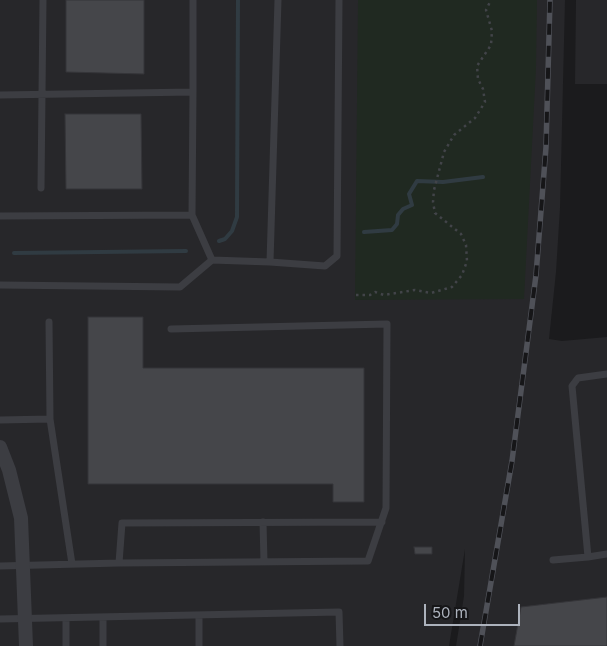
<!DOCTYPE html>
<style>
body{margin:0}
#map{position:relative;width:607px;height:646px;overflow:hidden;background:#1b1b1d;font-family:Inter,sans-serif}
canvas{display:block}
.scale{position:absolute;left:424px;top:604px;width:96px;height:22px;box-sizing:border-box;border:2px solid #adb3bd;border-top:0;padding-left:6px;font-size:15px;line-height:18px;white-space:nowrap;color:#adb3bd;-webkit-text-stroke:4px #161618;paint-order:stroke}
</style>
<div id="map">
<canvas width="607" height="646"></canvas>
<div class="scale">50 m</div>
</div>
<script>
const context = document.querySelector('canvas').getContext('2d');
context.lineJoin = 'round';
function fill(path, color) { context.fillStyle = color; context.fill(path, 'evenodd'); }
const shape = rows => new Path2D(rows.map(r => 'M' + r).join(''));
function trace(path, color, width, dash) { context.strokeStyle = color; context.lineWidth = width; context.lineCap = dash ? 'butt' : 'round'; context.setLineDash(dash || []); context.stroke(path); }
const built = shape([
 [0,0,565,0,560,208,556,272,549,339,562,341,607,337,607,646,456,646,464,596,465,549,449,646,0,646],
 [576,0,607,0,607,84,575,84]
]);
const green = shape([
 [358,0,537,0,536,68,524,299,355,300]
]);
const stream = shape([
 [364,232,392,230,397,224,398,215,403,209,412,205,409,194,417,181,443,182,483,177],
 [219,241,225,239,232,231,237,217,238,0],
 [14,253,186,251]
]);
const building = shape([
 [66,0,144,0,144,74,66,72,66,0],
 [65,114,141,114,142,189,66,189,65,114],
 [88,317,143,317,143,368,364,368,364,502,333,502,333,484,88,484,88,317],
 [414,547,432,547,432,554,415,554,414,547],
 [607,597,607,646,514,646,521,607,607,597]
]);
const path = shape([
 [356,295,370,295,375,292,384,295,415,290,431,293,452,287,462,275,467,261,466,245,461,234,435,213,433,202,434,190,444,152,454,135,475,118,485,102,483,89,478,79,477,66,491,45,492,31,486,10,491,0]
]);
const lane = shape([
 [193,0,193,92],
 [0,95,193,92,192,215],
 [41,188,43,0],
 [0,216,192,215,212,260,180,287,0,285],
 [212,260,270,262,325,266,337,256,339,0],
 [270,262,278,0],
 [49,322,50,419],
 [607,374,578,378,572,386,588,557,607,554],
 [0,420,50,419,72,564],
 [263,522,264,562],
 [553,560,588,557],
 [119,563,122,523,382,522],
 [0,566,119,563,368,561,386,508,387,324,171,329],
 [199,616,199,646],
 [66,618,66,646],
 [103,618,103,646],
 [0,619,339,612,340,646]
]);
const street = shape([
 [0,447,9,470,21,518,26,646]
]);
const rail = shape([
 [480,646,512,461,536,275,546,147,550,0]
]);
fill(built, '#27272a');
fill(green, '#202921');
trace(stream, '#303b42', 4);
fill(building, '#45464a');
trace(building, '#353539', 1);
trace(path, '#424449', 2.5, [2.5, 4]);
trace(lane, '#3c3d42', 7);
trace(street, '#3c3d42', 14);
trace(rail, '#4f5158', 5.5);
trace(rail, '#161618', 4, [11]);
</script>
